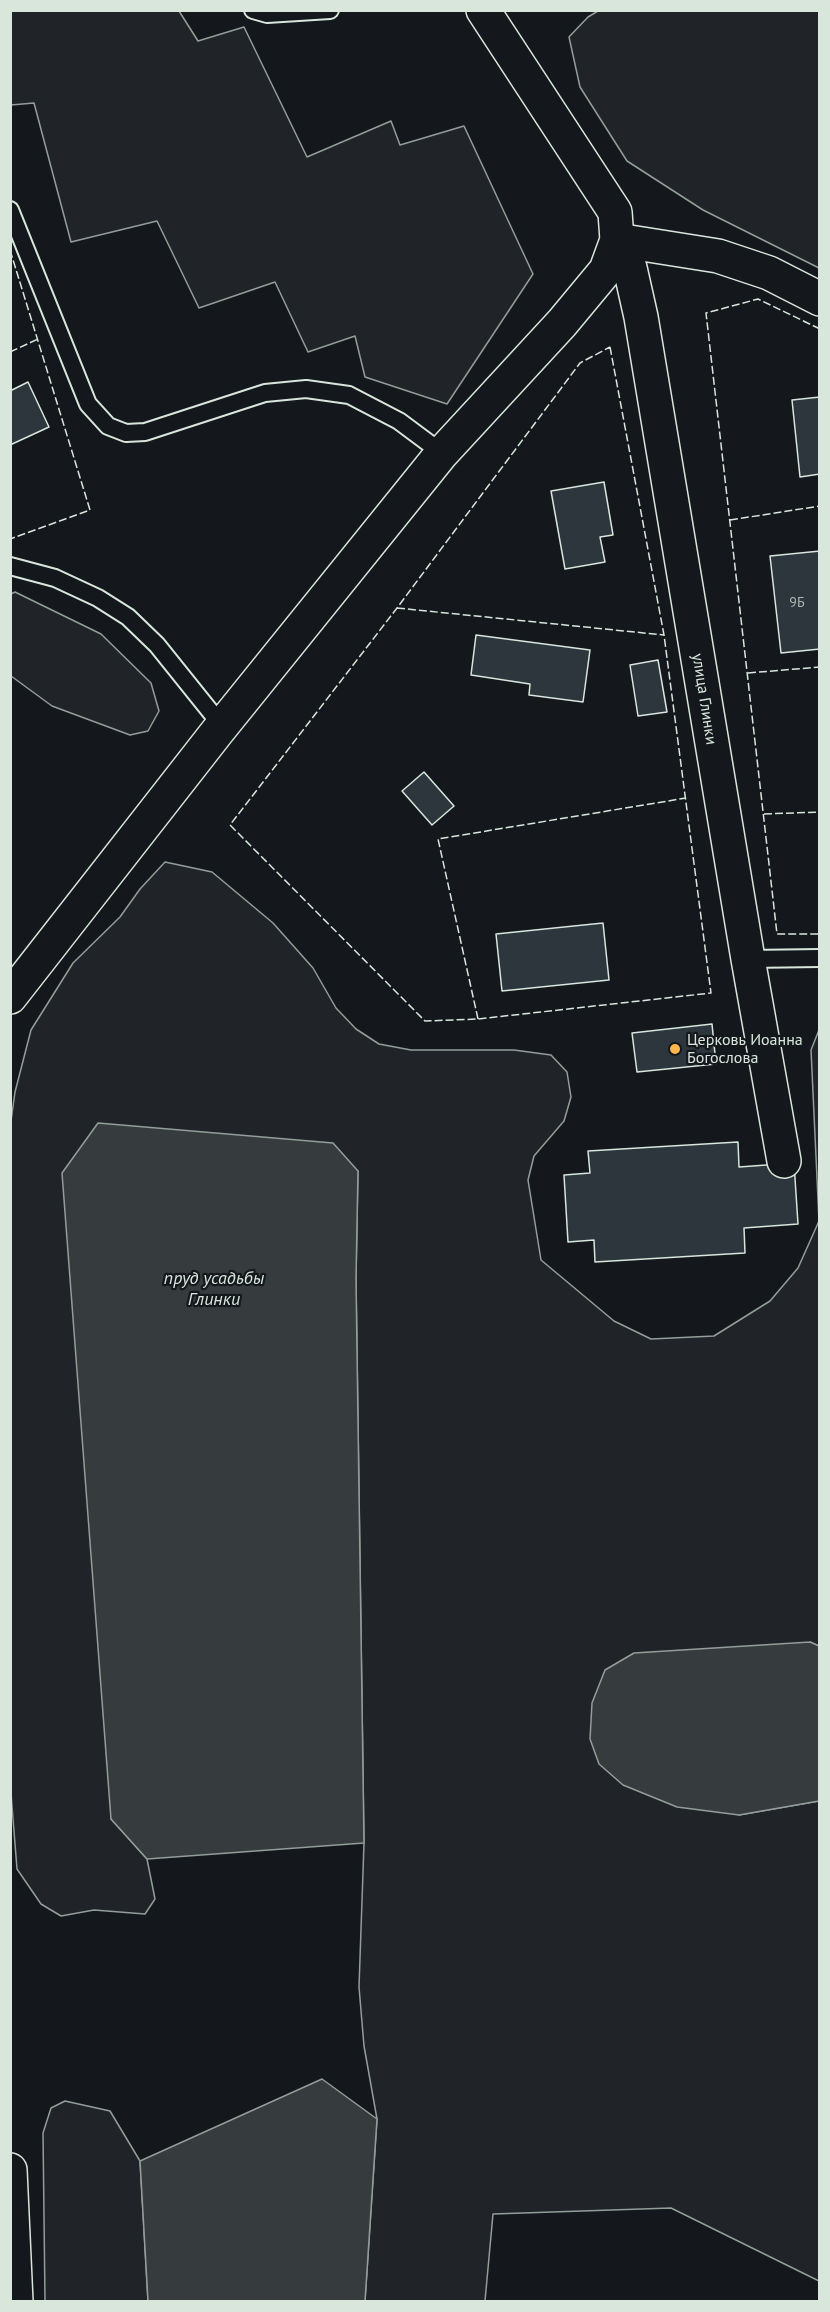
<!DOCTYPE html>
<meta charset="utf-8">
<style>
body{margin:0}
#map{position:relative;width:830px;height:2312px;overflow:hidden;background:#14181c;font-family:"PT Sans",sans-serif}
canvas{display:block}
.frame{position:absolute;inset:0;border:12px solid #d8e6dc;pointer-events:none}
</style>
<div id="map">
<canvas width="830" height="2312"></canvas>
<div class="frame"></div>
</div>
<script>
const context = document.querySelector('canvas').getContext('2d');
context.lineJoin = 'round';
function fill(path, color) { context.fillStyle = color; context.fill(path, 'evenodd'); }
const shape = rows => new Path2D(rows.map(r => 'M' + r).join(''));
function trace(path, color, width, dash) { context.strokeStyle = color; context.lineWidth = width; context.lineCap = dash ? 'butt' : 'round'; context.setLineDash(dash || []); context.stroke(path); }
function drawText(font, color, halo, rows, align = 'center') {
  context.font = font + ' "PT Sans",sans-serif'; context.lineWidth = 4.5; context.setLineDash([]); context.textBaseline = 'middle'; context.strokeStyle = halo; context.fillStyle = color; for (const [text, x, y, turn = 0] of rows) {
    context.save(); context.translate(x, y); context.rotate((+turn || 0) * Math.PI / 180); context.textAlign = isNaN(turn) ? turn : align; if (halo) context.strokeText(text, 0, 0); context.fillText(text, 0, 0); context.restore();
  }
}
const green = shape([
 [10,11,179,11,198,41,244,27,307,157,391,121,400,145,464,126,533,274,447,404,365,377,355,336,308,352,275,282,199,308,157,221,71,242,34,103,11,105,10,11],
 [598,11,819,11,819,268,703,210,627,161,580,87,569,37,588,17,598,11],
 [15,592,101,634,151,683,159,711,148,731,130,735,52,706,11,676,11,594,15,592],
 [165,862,212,872,273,923,313,968,336,1008,356,1029,379,1044,411,1050,514,1050,551,1055,567,1072,571,1097,564,1121,534,1156,528,1180,541,1260,614,1321,651,1339,714,1336,770,1301,798,1268,819,1221,811,1050,819,1030,819,1646,810,1642,739,1815,819,1801,819,2281,671,2208,493,2214,485,2301,365,2301,377,2119,364,2046,359,1987,364,1843,356,1279,358,1171,111,1819,147,1859,155,1899,145,1914,94,1910,61,1916,41,1904,17,1869,10,1781,11,1121,15,1092,31,1030,73,963,120,917,140,889,165,862],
 [65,2101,110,2111,140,2161,148,2301,45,2301,43,2133,51,2108,65,2101]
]);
const water = shape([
 [98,1123,333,1143,358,1171,356,1279,364,1843,147,1859,111,1819,62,1173,98,1123],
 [810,1642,819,1646,819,1801,739,1815,677,1807,623,1785,599,1764,590,1739,592,1703,605,1670,634,1653,810,1642],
 [322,2079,377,2119,365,2301,148,2301,140,2161,322,2079]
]);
const building = shape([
 [28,382,49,427,10,445,10,391,28,382],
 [820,397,820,474,800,477,792,400,820,397],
 [604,482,613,535,600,537,605,562,565,569,551,491,604,482],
 [820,551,820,649,781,653,770,556,820,551],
 [476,635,590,650,583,702,529,695,530,684,471,675,476,635],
 [658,660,667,712,638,716,630,665,658,660],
 [424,772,454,806,432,825,402,791,424,772],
 [603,923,609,980,502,991,496,934,603,923],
 [712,1024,716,1064,637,1072,632,1033,712,1024],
 [738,1142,739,1167,794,1163,798,1224,744,1228,745,1253,595,1262,594,1240,568,1242,564,1175,590,1173,588,1151,738,1142]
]);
const service = shape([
 [253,10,267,14,330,10],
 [10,210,88,404,108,426,126,433,145,432,265,393,306,389,349,395,399,421,442,453],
 [10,566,55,578,98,598,128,617,157,645,222,726],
 [748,959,820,958]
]);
const minor = shape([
 [617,240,630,268,641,317,748,959,784,1161],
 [617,240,718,256,769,273,820,299]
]);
const tertiary = shape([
 [10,997,217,732,442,453,562,323,606,270,617,240,615,212,483,10],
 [10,2170,16,2302]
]);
const fence = shape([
 [10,250,90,510,10,539],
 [820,329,758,299,706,313,777,934,820,934],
 [610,347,664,635,711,993,478,1019,425,1021,230,825,397,608,580,363,610,347],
 [10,352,38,339],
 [730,520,820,506],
 [397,608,664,635],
 [748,673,820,667],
 [764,814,820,812],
 [478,1019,438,839,686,798]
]);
const markers = [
 [675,1049,6,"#ffb74d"]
];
const numberNames = [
 ["9Б",797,603]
];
const streetNames = [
 ["улица Глинки",704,699,81]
];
const poiNames = [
 ["Церковь Иоанна",687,1040],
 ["Богослова",687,1058]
];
const waterNames = [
 ["пруд усадьбы",214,1279],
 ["Глинки",214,1300]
];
fill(green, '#202428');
trace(green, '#939e99', 1.5);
fill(water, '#363b3e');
trace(water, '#939e99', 1.5);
fill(building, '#2c363c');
trace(building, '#d8e6dc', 1.5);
trace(service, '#d8e6dc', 20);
trace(minor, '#d8e6dc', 36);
trace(tertiary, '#d8e6dc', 36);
trace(service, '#14181c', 16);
trace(minor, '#14181c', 33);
trace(tertiary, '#14181c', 33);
trace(fence, '#d8e6dc', 1.5, [8, 3]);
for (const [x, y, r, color] of markers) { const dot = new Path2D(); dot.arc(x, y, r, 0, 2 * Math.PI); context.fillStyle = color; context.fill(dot); trace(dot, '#14181c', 2); }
drawText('14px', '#adbab4', null, numberNames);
drawText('16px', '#d8e6dc', '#14181c', streetNames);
drawText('16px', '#d8e6dc', '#14181c', poiNames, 'left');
drawText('italic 18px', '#d8e6dc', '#14181c', waterNames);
</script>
